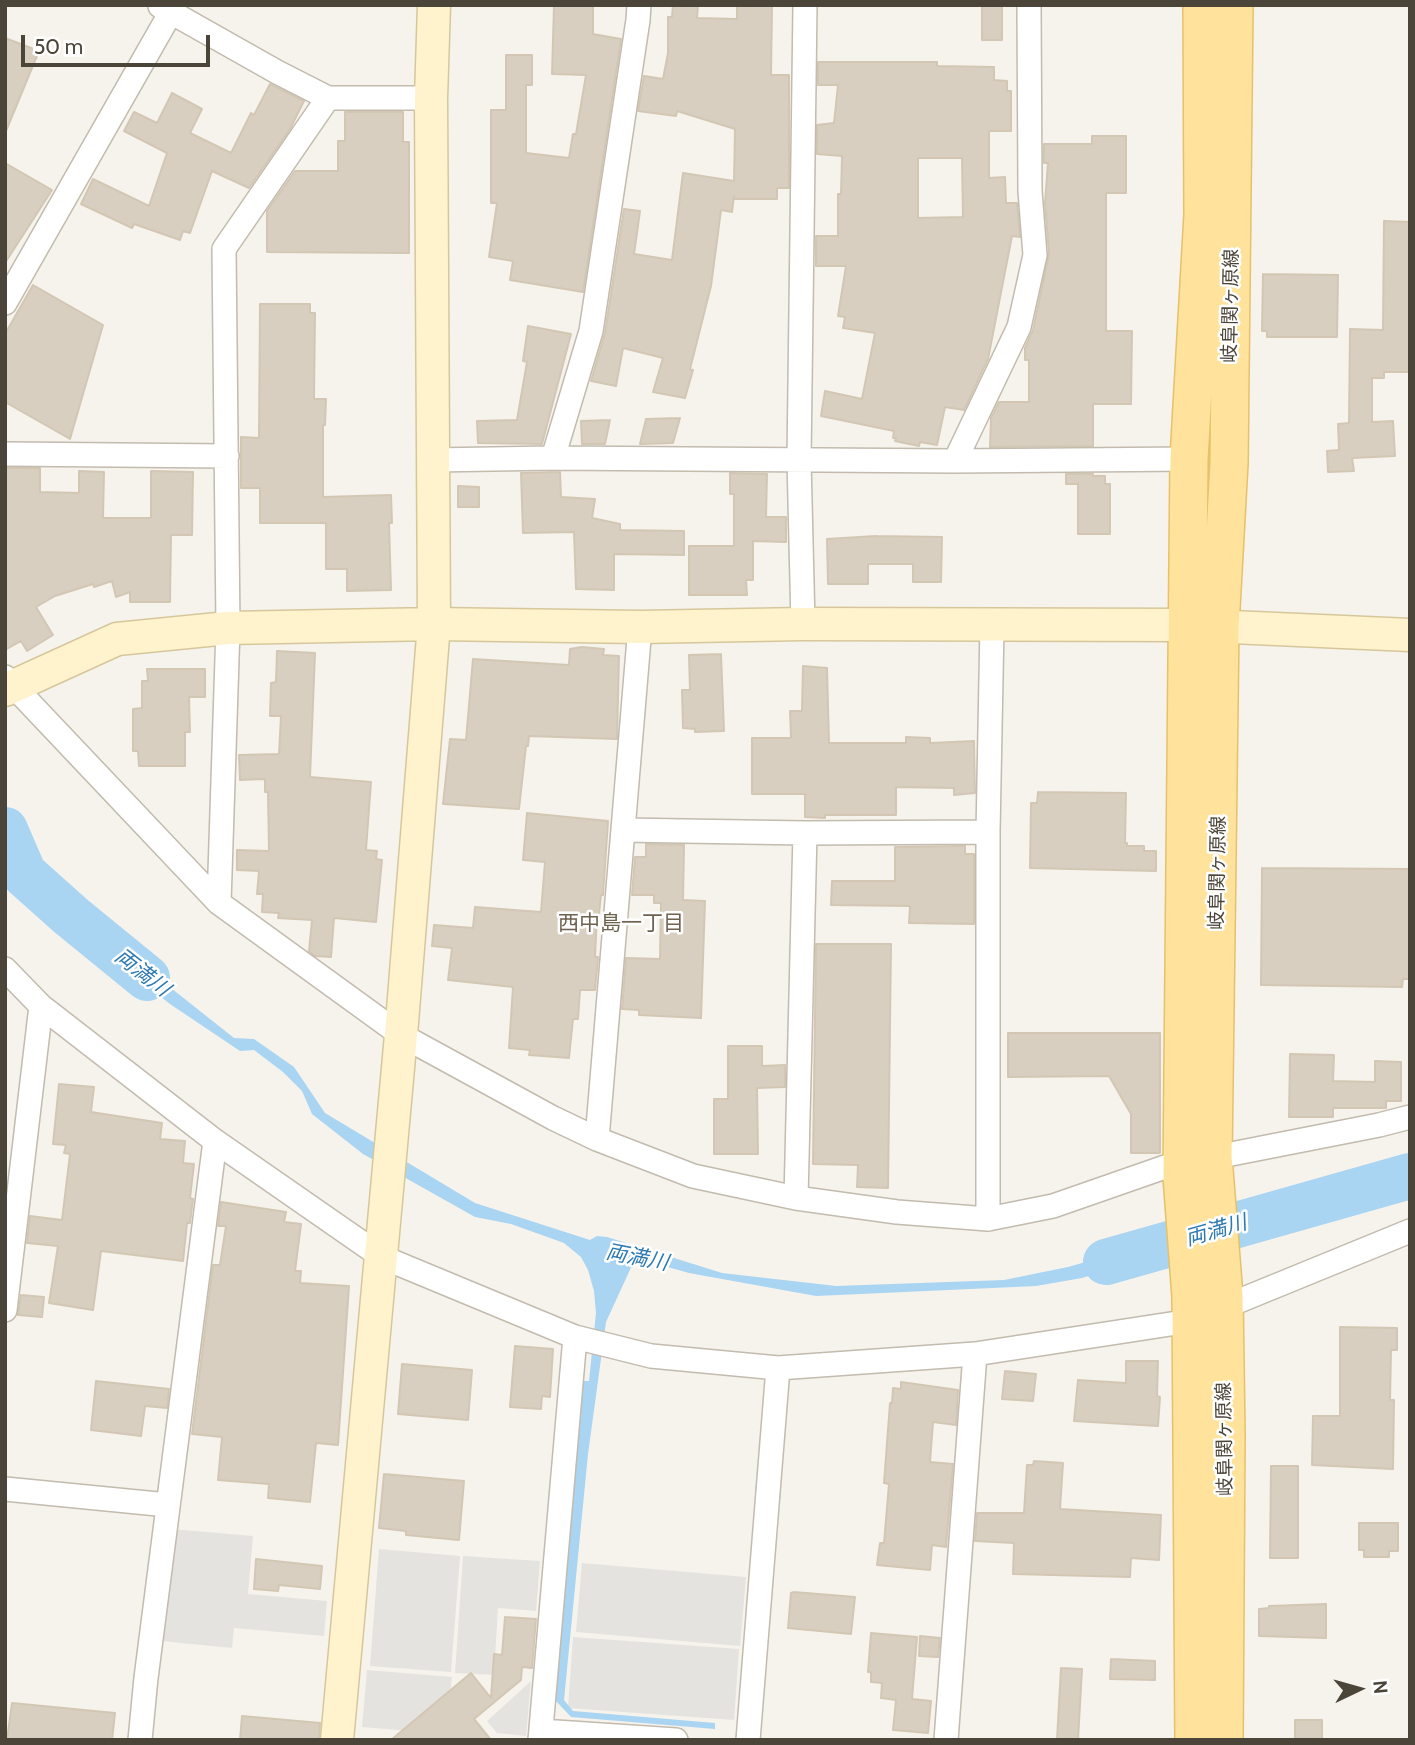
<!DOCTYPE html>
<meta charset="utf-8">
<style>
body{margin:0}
#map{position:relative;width:1415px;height:1745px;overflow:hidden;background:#f6f3ec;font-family:Cabin,sans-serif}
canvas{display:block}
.frame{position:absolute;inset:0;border:7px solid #4b4439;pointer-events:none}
.north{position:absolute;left:1324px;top:1654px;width:70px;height:70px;-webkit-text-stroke:5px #fff;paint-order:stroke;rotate:85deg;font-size:19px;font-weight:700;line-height:28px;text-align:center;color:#4b4439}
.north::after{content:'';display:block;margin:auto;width:24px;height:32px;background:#4b4439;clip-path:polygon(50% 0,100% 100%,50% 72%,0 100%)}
.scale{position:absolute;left:21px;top:35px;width:189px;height:32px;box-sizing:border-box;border:4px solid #4b4439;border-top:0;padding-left:9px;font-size:21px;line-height:24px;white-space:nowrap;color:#4b4439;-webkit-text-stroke:5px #fff;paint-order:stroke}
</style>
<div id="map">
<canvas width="1415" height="1745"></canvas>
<div class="frame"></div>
<div class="north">N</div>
<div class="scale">50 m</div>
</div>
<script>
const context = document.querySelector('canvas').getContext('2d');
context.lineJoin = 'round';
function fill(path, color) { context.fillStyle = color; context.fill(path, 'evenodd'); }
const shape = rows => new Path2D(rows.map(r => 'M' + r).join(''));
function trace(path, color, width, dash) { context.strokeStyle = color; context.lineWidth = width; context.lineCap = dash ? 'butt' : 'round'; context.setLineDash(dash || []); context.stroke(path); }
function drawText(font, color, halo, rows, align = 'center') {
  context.font = font + ' Cabin,"Noto Sans JP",sans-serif'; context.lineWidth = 5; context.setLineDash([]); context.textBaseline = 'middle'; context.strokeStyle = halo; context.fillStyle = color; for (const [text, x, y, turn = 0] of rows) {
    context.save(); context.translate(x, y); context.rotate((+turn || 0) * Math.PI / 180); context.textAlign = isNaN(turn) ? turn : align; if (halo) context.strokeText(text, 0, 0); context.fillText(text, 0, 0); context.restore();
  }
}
const parking = shape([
 [171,1529,253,1536,248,1594,327,1601,324,1636,234,1628,232,1648,161,1641],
 [379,1549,460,1556,451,1672,370,1666],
 [463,1556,540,1561,536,1611,498,1608,494,1675,455,1673],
 [582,1563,746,1577,740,1646,576,1632],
 [573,1637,739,1649,734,1720,568,1708],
 [367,1670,452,1677,450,1694,409,1731,362,1727],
 [531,1681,526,1736,497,1733,487,1721]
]);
const water = shape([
 [5,809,24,850,89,908,128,954,234,1038,254,1039,294,1067,325,1113,475,1203,590,1240,597,1236,607,1237,722,1273,836,1286,1004,1280,1068,1267,1153,1243,1164,1235,1164,1253,1082,1278,1036,1286,816,1296,689,1273,639,1259,634,1261,606,1322,588,1454,564,1700,573,1711,715,1723,715,1729,571,1717,554,1699,582,1381,589,1381,596,1313,594,1291,588,1270,581,1257,564,1243,511,1224,475,1217,363,1154,312,1114,302,1091,283,1072,254,1050,240,1051,170,1004,116,961,78,914,15,864,5,841]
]);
const river = shape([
 [5,830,24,874,71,916,147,978],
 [1106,1262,1410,1176]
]);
const building = shape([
 [554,5,593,5,593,34,621,39,583,292,510,280,513,261,489,257,497,203,491,203,491,110,506,110,506,55,532,55,532,85,526,85,526,153,569,158,573,134,576,134,586,75,552,74,554,5],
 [673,5,698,5,697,18,737,19,737,5,772,5,771,75,789,75,789,188,777,188,777,199,734,199,734,196,732,212,721,210,711,286,690,369,693,370,685,398,653,392,663,358,623,348,616,386,591,381,605,333,624,209,640,211,634,254,672,260,683,173,734,181,735,129,677,111,676,116,638,111,644,76,663,79,668,53,668,17,672,17,673,5],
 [982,5,1002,5,1002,40,982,40,982,5],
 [5,38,39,51,6,131,5,131,5,38],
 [818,62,937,62,937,66,994,67,994,80,1007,81,1007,91,1011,91,1011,131,989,131,989,178,1005,177,1006,203,1017,203,1020,237,1012,236,988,359,964,410,945,407,937,445,920,442,919,446,895,441,896,438,893,438,894,431,821,416,825,391,862,399,875,333,843,328,845,317,838,316,846,266,816,266,816,236,838,236,838,194,841,194,842,156,817,154,817,125,834,123,838,85,818,85,818,62],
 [918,158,962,158,963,217,918,218,918,158],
 [270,84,304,101,290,129,249,188,212,171,190,233,183,231,180,240,134,224,132,228,81,204,93,179,149,206,167,153,124,131,134,112,157,123,172,93,202,109,190,133,231,153,251,113,254,115,270,84],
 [345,112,403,112,403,142,409,142,409,253,267,252,267,211,295,171,338,171,338,141,345,141,345,112],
 [1092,136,1126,136,1126,193,1106,193,1106,331,1132,331,1131,404,1093,404,1093,446,990,447,991,418,999,402,1029,402,1029,360,1025,360,1025,348,1033,330,1049,254,1045,203,1048,163,1044,163,1044,144,1092,144,1092,136],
 [5,163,52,190,5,263,5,163],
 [1384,221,1410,222,1410,372,1384,372,1384,378,1372,378,1372,422,1393,421,1395,456,1352,458,1354,471,1328,472,1327,451,1339,450,1338,424,1349,423,1350,329,1383,330,1384,221],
 [1263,274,1338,275,1337,337,1267,337,1267,331,1262,331,1263,274],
 [33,285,103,325,70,439,5,402,5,334,33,285],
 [260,304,310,304,310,313,315,313,314,399,326,399,325,425,323,425,323,497,391,495,392,523,389,523,391,590,347,591,347,569,326,569,326,523,260,523,260,488,241,488,241,437,259,438,260,304],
 [528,326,571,334,542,444,478,443,477,421,517,420,527,362,523,361,528,326],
 [680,418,673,443,640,444,646,419,680,418],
 [610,420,605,444,582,444,581,421,610,420],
 [5,468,40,468,40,492,79,493,79,471,104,472,103,518,151,518,151,471,193,472,192,535,171,535,170,602,130,602,130,592,116,597,112,581,94,587,93,584,55,596,36,607,53,635,27,651,21,641,5,650,5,468],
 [560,472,561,497,595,499,592,518,620,524,620,530,684,531,684,555,614,554,614,590,576,589,574,532,523,533,521,473,560,472],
 [730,473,767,474,766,517,786,517,786,542,753,541,753,580,746,580,747,595,689,595,689,546,734,546,734,494,730,494,730,473],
 [1066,474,1093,474,1093,476,1105,476,1105,484,1110,484,1110,534,1078,534,1078,484,1066,484,1066,474],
 [458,486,479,487,479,507,458,507,458,486],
 [876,536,942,537,941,582,913,582,913,564,868,564,868,584,828,584,827,539,876,536],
 [582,647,604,649,603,655,619,656,617,739,529,736,528,746,526,746,519,809,443,804,450,739,466,740,473,659,569,665,570,649,582,647],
 [277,651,315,653,310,777,371,782,366,850,377,851,376,859,382,860,376,922,334,918,331,957,315,956,309,951,312,920,278,918,279,913,262,912,263,894,257,894,259,871,237,870,237,850,269,851,268,792,265,792,265,779,240,780,239,755,279,754,281,716,270,716,271,683,276,682,277,651],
 [721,654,724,731,695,732,695,729,683,728,682,690,690,690,689,655,721,654],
 [803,666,827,668,829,743,906,743,906,737,930,738,930,743,974,741,975,793,954,795,954,788,896,787,896,815,825,815,825,818,805,817,805,794,752,794,752,738,791,738,790,711,802,711,803,666],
 [147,669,205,669,205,697,189,697,190,732,185,732,185,766,139,766,138,751,133,751,133,709,142,708,142,681,148,681,147,669],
 [1038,792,1126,793,1125,843,1127,843,1127,846,1144,846,1144,851,1156,851,1156,871,1030,868,1031,803,1037,803,1038,792],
 [527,813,608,821,603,895,601,895,599,914,597,914,595,957,598,957,595,990,580,990,578,1019,573,1019,569,1058,529,1055,530,1050,509,1048,513,987,448,980,452,948,432,946,434,925,473,928,475,907,541,912,545,862,523,860,527,813],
 [646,844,684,845,683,900,705,901,701,1018,639,1015,639,1010,622,1009,626,958,660,959,661,903,654,903,654,895,632,895,635,857,646,857,646,844],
 [965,846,965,854,974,854,974,924,909,923,910,906,831,905,832,881,895,881,895,847,965,846],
 [1262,868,1410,869,1410,979,1403,979,1402,987,1261,985,1262,868],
 [816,944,891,944,888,1188,857,1187,858,1165,813,1164,816,944],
 [1008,1033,1160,1033,1160,1153,1131,1153,1131,1114,1109,1076,1008,1077,1008,1033],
 [728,1046,762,1046,762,1066,785,1065,785,1087,757,1088,758,1154,714,1154,714,1099,728,1099,728,1046],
 [1290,1054,1334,1055,1333,1081,1375,1082,1375,1061,1401,1062,1401,1101,1386,1101,1386,1108,1333,1108,1333,1117,1289,1117,1290,1054],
 [59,1084,94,1087,91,1112,162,1123,160,1139,185,1141,183,1163,194,1164,190,1198,193,1199,190,1223,187,1223,183,1261,101,1251,93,1310,49,1303,58,1246,27,1243,30,1216,62,1220,70,1154,64,1153,66,1145,53,1144,59,1084],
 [221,1202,286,1212,284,1222,301,1224,295,1271,301,1271,300,1283,349,1286,338,1445,316,1443,310,1502,268,1498,269,1484,218,1480,222,1437,192,1434,213,1265,220,1265,226,1226,218,1226,221,1202],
 [21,1295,44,1297,42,1317,18,1315,21,1295],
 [1340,1327,1397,1328,1397,1350,1391,1350,1390,1400,1394,1400,1393,1469,1312,1465,1313,1416,1340,1416,1340,1327],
 [515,1346,553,1349,550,1397,542,1396,541,1409,510,1407,515,1346],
 [1126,1361,1158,1361,1157,1396,1160,1397,1158,1426,1074,1421,1078,1380,1126,1383,1126,1361],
 [402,1364,472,1370,468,1420,398,1414,402,1364],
 [1005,1371,1036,1374,1033,1401,1002,1399,1005,1371],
 [96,1381,169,1389,167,1408,145,1406,141,1436,91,1430,96,1381],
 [901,1382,958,1390,956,1425,933,1422,930,1462,953,1464,946,1547,932,1545,930,1570,877,1565,880,1543,884,1543,889,1484,884,1483,890,1403,892,1403,893,1388,901,1389,901,1382],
 [1034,1461,1063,1463,1060,1509,1161,1515,1159,1560,1131,1558,1130,1577,1013,1574,1014,1543,975,1541,977,1513,1024,1513,1027,1465,1033,1465,1034,1461],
 [1271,1466,1298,1466,1298,1558,1270,1558,1271,1466],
 [384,1474,464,1481,459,1540,406,1535,406,1531,379,1528,384,1474],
 [1359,1523,1398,1523,1398,1551,1389,1551,1389,1557,1364,1557,1364,1550,1359,1550,1359,1523],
 [256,1559,322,1566,320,1589,279,1585,278,1591,254,1589,256,1559],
 [794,1592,855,1597,851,1634,788,1628,791,1593,794,1592],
 [1326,1604,1326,1638,1259,1636,1259,1609,1269,1608,1269,1606,1326,1604],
 [505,1617,536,1619,532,1668,522,1667,521,1680,474,1719,491,1740,391,1740,471,1673,491,1698,494,1654,502,1655,505,1617],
 [871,1633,917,1637,912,1699,931,1701,928,1733,893,1730,896,1700,881,1698,882,1683,871,1682,871,1672,868,1672,871,1633],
 [920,1636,940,1638,938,1657,919,1656,920,1636],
 [1111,1659,1155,1661,1155,1680,1110,1679,1111,1659],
 [1061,1668,1082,1669,1078,1740,1057,1740,1061,1668],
 [12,1703,115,1713,112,1740,7,1740,12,1703],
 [242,1716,320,1723,319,1740,240,1740,242,1716],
 [1295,1720,1322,1720,1322,1740,1295,1740,1295,1720]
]);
const street = shape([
 [160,6,277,72,328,98,431,98],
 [5,303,175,5],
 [5,454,227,456],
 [553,458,591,331,638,20,639,5],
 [433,460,553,458,955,461,1189,459],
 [955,461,1019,327,1035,255,1030,191,1029,5],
 [803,624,799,460,805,5],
 [5,677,219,903,401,1035,553,1118,597,1139,693,1176,796,1198,897,1212,988,1219,1053,1206,1165,1167,1379,1125,1410,1117],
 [623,830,805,833,988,832],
 [219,903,228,628,224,249,328,98],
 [5,969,41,1006,215,1141,382,1257,575,1337,651,1356,778,1368,975,1354,1190,1321,1410,1231],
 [597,1139,640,627],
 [796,1198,805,833],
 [988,1219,988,832,992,626],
 [5,1310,41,1006],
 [5,1489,168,1505],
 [541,1731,676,1740],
 [140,1740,146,1678,215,1141],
 [540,1740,575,1337],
 [748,1740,778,1368],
 [946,1740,975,1354]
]);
const secondary = shape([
 [5,690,117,639,228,628,434,624,640,627,803,624,1187,625,1410,635],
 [337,1740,401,1035,434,624,431,98,434,5]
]);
const primary = shape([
 [1194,1740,1191,1297,1182,1176,1189,459,1203,215,1202,5],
 [1224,1740,1226,1435,1224,1297,1213,1157,1220,626,1229,463,1234,5]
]);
const streetNames = [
 ["岐阜関ヶ原線",1231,306,-89],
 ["岐阜関ヶ原線",1218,873,-89],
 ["岐阜関ヶ原線",1225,1439,-91]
];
const neighbourhoodNames = [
 ["西中島一丁目",621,924]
];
const waterNames = [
 ["両満川",142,973,38],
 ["両満川",1216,1231,-16],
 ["両満川",637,1258,11]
];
fill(parking, '#e5e3e0');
fill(water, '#a9d4f2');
trace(river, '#a9d4f2', 46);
fill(building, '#d8cfc1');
trace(building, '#d3c7b4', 2);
trace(street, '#c2bbae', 26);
trace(secondary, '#d6c79b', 35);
trace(primary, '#e6c16a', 40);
trace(street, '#fff', 23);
trace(secondary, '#fff3cd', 32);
trace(primary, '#ffe39c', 37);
drawText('19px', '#4b4439', '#fff', streetNames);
drawText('21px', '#6e6250', '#fff', neighbourhoodNames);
drawText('italic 21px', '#2e7ab2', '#fff', waterNames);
</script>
